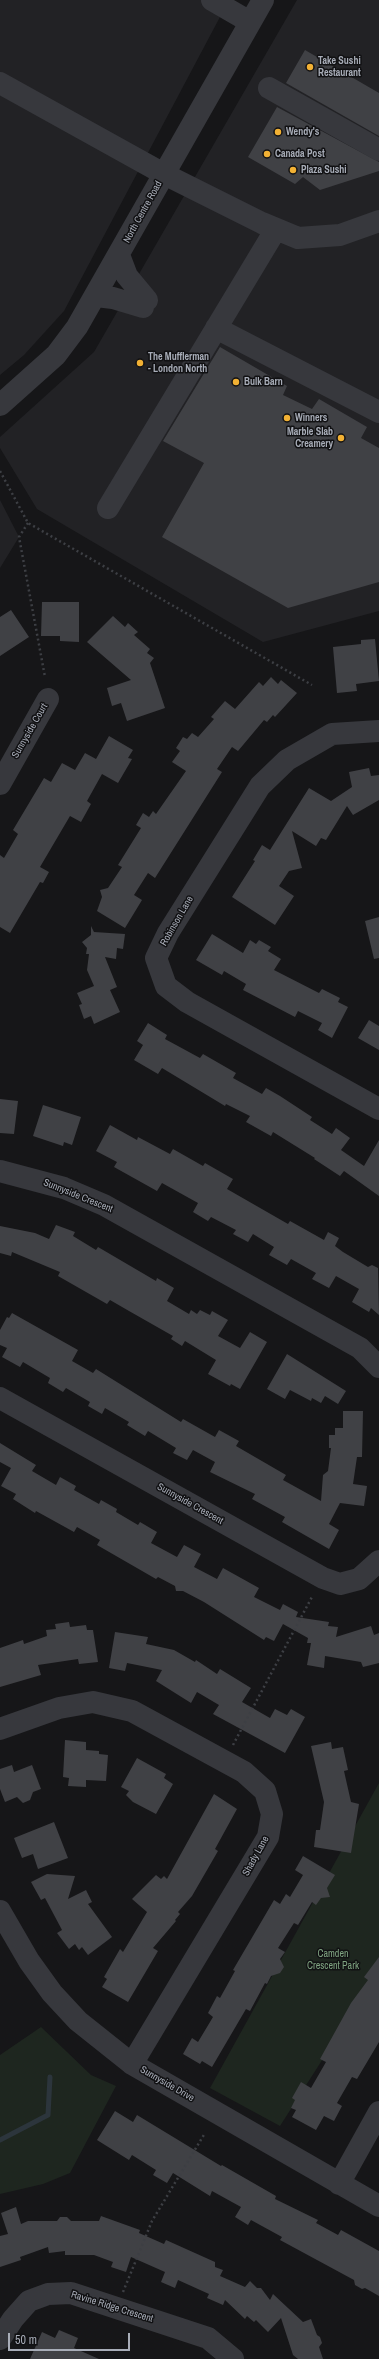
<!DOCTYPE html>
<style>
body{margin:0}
#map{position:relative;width:379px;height:2359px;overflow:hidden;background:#161618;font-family:"Archivo Narrow",sans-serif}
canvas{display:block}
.scale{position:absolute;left:8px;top:2333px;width:122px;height:18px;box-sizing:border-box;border:2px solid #a8adb8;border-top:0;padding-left:5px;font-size:12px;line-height:14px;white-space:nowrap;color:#a8adb8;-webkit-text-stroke:3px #111113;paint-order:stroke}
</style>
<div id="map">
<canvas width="379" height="2359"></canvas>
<div class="scale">50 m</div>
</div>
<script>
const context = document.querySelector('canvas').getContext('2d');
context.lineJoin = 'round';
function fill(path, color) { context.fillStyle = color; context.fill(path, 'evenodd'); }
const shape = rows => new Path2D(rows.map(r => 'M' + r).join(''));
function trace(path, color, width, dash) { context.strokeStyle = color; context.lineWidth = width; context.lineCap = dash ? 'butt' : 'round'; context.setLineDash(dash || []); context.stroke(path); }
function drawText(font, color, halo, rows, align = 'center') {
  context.font = font + ' "Archivo Narrow",sans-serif'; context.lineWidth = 3; context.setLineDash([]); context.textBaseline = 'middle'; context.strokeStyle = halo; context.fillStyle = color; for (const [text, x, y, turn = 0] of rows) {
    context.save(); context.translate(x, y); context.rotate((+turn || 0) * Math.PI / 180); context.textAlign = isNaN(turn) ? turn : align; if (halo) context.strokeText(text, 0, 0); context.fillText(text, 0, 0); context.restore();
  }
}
const built = shape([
 [0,0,229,0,64,311,24,355,0,375],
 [297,0,379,0,379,611,263,642,37,509,0,448,0,437,94,352],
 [0,500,19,537,0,568]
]);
const green = shape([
 [379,1783,379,1971,280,2126,210,2088],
 [41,2027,91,2075,116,2086,70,2173,43,2184,0,2194,0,2055]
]);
const stream = shape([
 [0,2140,48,2115,50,2077]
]);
const building = shape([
 [305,50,379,93,379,136,286,83],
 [277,107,379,162,379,171,320,190,303,177,295,184,248,157],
 [220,347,287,386,283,395,312,409,319,399,367,427,361,438,379,448,379,582,288,608,162,537,204,463,163,441],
 [42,602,79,602,79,642,60,641,60,636,41,636],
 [11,610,29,637,0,656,0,617],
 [113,616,125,627,128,623,138,632,134,635,150,649,147,653,154,658,150,663,165,708,127,721,121,703,112,706,107,688,131,680,87,642],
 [375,639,379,681,356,684,357,691,337,693,333,647,361,644,361,640],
 [271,677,278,684,281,680,297,693,275,717,273,715,267,722,264,720,238,751,232,747,217,769,222,772,155,878,148,873,134,895,142,900,125,928,97,911,102,897,100,890,108,888,122,867,118,865,141,828,136,825,143,813,149,817,153,811,156,814,186,771,172,762,180,751,176,748,183,737,187,739,192,733,198,737,214,719,211,717,225,701,235,709,259,682,263,686],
 [109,736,133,750,128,758,132,759,118,783,102,774,87,801,91,804,81,822,70,816,40,867,49,872,43,883,40,882,10,933,0,927,0,855,4,858,18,834,13,830,44,778,51,782,62,763,75,770,85,753,96,759],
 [369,768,371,776,379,775,379,800,353,815,347,806,326,840,321,838,316,846,292,831,302,868,289,871,279,886,294,896,275,925,232,897,255,861,253,860,262,845,270,850,309,788,331,801,352,787,349,772],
 [379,917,379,958,374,959,365,921],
 [91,926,94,932,125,934,123,949,117,948,116,959,105,957,117,987,110,990,120,1012,94,1024,91,1016,84,1019,79,1005,82,1004,77,993,94,986,87,970,89,954,86,954,87,948,82,942,91,935],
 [212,934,243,953,250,940,256,944,259,940,271,947,268,951,281,959,274,970,319,993,322,989,340,998,338,1002,348,1007,332,1038,318,1030,322,1023,298,1011,295,1017,243,990,246,984,224,971,222,975,196,960],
 [369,1020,379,1026,379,1050,358,1038],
 [148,1023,167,1035,165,1039,200,1058,203,1054,236,1073,233,1078,262,1094,266,1088,280,1096,312,1117,310,1120,332,1134,336,1128,350,1138,341,1150,364,1166,379,1140,379,1196,344,1171,340,1176,314,1159,315,1158,273,1132,271,1136,246,1122,250,1116,226,1104,225,1106,162,1068,158,1074,134,1060,143,1045,137,1041],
 [0,1099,18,1101,14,1134,0,1133],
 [43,1105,81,1117,72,1145,64,1142,63,1146,33,1136],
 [110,1125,137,1140,138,1137,170,1154,173,1149,203,1166,205,1163,233,1179,227,1189,288,1224,290,1221,324,1240,328,1232,339,1238,335,1246,343,1252,368,1267,372,1265,378,1268,379,1315,371,1308,369,1312,352,1302,359,1289,336,1276,329,1288,312,1279,316,1273,291,1259,287,1265,269,1255,274,1247,253,1234,248,1242,233,1234,236,1230,211,1217,208,1221,193,1212,198,1203,162,1183,157,1191,114,1167,117,1162,96,1151],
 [56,1225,75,1232,73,1236,96,1250,98,1247,156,1281,157,1278,174,1288,167,1301,189,1314,191,1310,197,1314,200,1310,210,1315,212,1311,228,1320,218,1336,240,1348,250,1332,267,1342,240,1389,231,1384,230,1386,208,1374,216,1360,185,1341,182,1346,171,1339,173,1336,129,1311,110,1300,107,1304,58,1276,60,1272,12,1252,11,1256,0,1253,0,1226,35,1233,49,1239],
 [12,1313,78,1350,72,1361,93,1373,96,1369,181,1422,183,1419,215,1437,219,1430,239,1441,236,1446,286,1475,283,1480,321,1501,323,1475,328,1471,331,1448,329,1448,329,1435,335,1435,335,1428,343,1428,343,1411,363,1411,362,1457,357,1457,353,1484,367,1486,364,1506,340,1503,329,1524,339,1530,329,1549,282,1522,285,1517,252,1499,255,1494,210,1472,215,1462,193,1450,187,1460,173,1453,176,1448,148,1431,145,1436,127,1425,129,1422,105,1408,102,1414,88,1406,90,1402,66,1388,63,1392,48,1383,50,1378,23,1362,20,1367,2,1357,7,1348,0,1345,0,1330,7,1317,9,1318],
 [287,1354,346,1391,338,1404,325,1396,321,1403,312,1398,311,1401,290,1390,285,1399,267,1389],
 [0,1443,36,1465,32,1471,56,1485,60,1477,76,1486,74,1490,99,1504,101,1500,117,1509,116,1512,138,1525,140,1522,157,1532,151,1543,177,1557,184,1545,201,1554,194,1567,217,1579,223,1568,259,1588,254,1597,280,1610,283,1604,298,1612,296,1617,329,1622,328,1626,338,1627,336,1637,371,1626,374,1635,379,1633,379,1663,363,1667,361,1662,325,1656,324,1668,307,1665,311,1643,307,1643,308,1638,283,1624,274,1641,266,1637,264,1640,204,1602,183,1591,176,1591,175,1586,158,1577,156,1579,97,1545,100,1540,77,1527,74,1532,36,1511,35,1513,13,1499,16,1494,1,1486,11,1468,0,1462],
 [69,1622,70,1627,86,1625,87,1630,93,1630,98,1662,79,1664,78,1659,38,1665,41,1675,0,1687,0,1648,23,1640,24,1644,47,1636,46,1630,56,1629,55,1624],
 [115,1632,148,1637,146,1644,174,1650,195,1662,196,1660,217,1674,220,1669,251,1688,242,1702,270,1718,275,1709,287,1715,291,1709,305,1717,285,1753,213,1714,219,1705,197,1692,191,1703,156,1681,162,1670,127,1663,125,1671,109,1668],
 [65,1740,86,1742,86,1750,99,1751,99,1754,108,1755,106,1781,86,1780,86,1787,68,1786,69,1778,63,1777],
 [331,1742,332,1749,343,1747,348,1770,344,1771,351,1802,359,1804,351,1853,314,1847,316,1830,320,1830,324,1802,311,1746],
 [137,1758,166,1774,164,1778,173,1784,156,1814,133,1802,126,1795,129,1791,121,1787],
 [12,1765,14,1772,32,1765,41,1789,33,1792,30,1800,23,1803,17,1797,5,1802,0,1789,0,1769],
 [214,1794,237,1809,215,1849,218,1851,192,1896,178,1912,180,1914,175,1920,176,1921,153,1948,158,1951,128,2002,102,1987,107,1979,104,1977,120,1949,123,1952,147,1912,132,1899,156,1875,161,1879,164,1876,167,1879],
 [54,1822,68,1858,38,1869,33,1854,22,1858,14,1838],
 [303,1856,335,1875,327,1888,330,1897,321,1898,316,1905,312,1902,298,1925,294,1923,278,1948,285,1952,280,1959,284,1967,280,1973,271,1976,267,1984,265,1983,250,2011,246,2009,212,2067,202,2061,200,2064,183,2054,192,2038,198,2042,213,2017,208,2013,217,1996,220,1998,235,1971,233,1970,274,1900,280,1904,286,1894,290,1897,303,1875,295,1870],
 [47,1874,75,1876,68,1899,86,1890,92,1902,88,1904,112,1937,88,1955,82,1947,79,1950,75,1944,69,1949,57,1933,62,1930,45,1898,41,1900,31,1882],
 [379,1957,379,2042,357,2079,352,2077,337,2103,342,2106,334,2121,324,2116,316,2130,292,2117,296,2110,291,2108,295,2100,292,2098,301,2082,311,2088,326,2062,320,2059,351,2003,368,1980,364,1977],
 [115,2111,133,2122,137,2115,221,2166,222,2165,276,2196,275,2199,318,2220,316,2223,338,2235,341,2230,379,2251,379,2296,365,2288,362,2289,355,2285,354,2280,280,2240,282,2237,251,2220,248,2225,235,2217,241,2207,212,2191,210,2196,173,2173,167,2183,153,2175,156,2170,132,2155,129,2160,97,2140],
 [16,2207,21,2224,28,2221,57,2221,60,2217,67,2217,71,2221,99,2221,101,2216,140,2230,139,2233,164,2244,166,2240,215,2262,215,2267,223,2270,220,2276,245,2287,250,2281,257,2288,261,2288,270,2300,273,2294,303,2322,311,2319,317,2335,320,2337,322,2343,319,2347,323,2359,298,2359,293,2355,281,2318,268,2332,256,2320,254,2322,247,2316,245,2319,225,2300,223,2305,207,2298,209,2294,178,2280,175,2288,161,2282,165,2272,131,2257,126,2272,111,2267,113,2262,94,2255,65,2255,65,2251,49,2253,48,2247,20,2257,21,2260,0,2267,0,2236,8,2234,1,2213],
 [59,2330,78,2338,74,2348,99,2359,30,2359,42,2332,55,2338]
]);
const path = shape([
 [0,471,28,523,312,685],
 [28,523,19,537,45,677],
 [233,1745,313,1595],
 [123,2292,152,2221,205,2133]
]);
const minor = shape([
 [212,0,250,22],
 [0,83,164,174,262,223,298,238,340,235,379,221],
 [269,88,379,150],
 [119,255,127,276,147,300],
 [96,296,113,298,143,307],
 [216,328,379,412],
 [0,405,56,355,77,327,263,0],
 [108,508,276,229],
 [379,731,332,734,287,760,260,786,168,933,156,958,166,986,187,1002,379,1109],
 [0,784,48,699],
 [0,1171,64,1188,104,1205,360,1348,379,1367],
 [0,1398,323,1578,340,1584,359,1579,379,1561],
 [0,1729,59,1708,93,1702,132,1711,244,1772,265,1791,272,1814,268,1837,132,2064],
 [0,1911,29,1961,52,1993,78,2021,132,2064,379,2206],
 [339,2184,379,2112],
 [0,2339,13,2319,29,2301,48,2294,71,2293,208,2338,233,2359]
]);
const markers = [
 [310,67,4,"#f2b134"],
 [278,132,4,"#f2b134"],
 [267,154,4,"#f2b134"],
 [293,170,4,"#f2b134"],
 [140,363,4,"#f2b134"],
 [236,382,4,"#f2b134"],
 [287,418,4,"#f2b134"],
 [341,438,4,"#f2b134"]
];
const poiNames = [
 ["Take Sushi",318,61],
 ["Restaurant",318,73],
 ["Wendy's",286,132],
 ["Canada Post",275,154],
 ["Plaza Sushi",301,170],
 ["The Mufflerman",148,357],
 ["- London North",148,369],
 ["Bulk Barn",244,382],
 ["Winners",295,418],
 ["Marble Slab",333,432,"right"],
 ["Creamery",333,444,"right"]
];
const streetNames = [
 ["North Centre Road",143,212,-61],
 ["Sunnyside Court",30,731,-60],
 ["Robinson Lane",177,921,-60],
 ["Sunnyside Crescent",78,1196,22],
 ["Sunnyside Crescent",190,1504,29],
 ["Shady Lane",256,1856,-61],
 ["Sunnyside Drive",167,2084,30],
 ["Ravine Ridge Crescent",112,2307,17]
];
const parkNames = [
 ["Camden",333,1954],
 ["Crescent Park",333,1966]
];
fill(built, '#222225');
fill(green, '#1e261f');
trace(stream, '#2c353c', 5);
fill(building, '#404145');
trace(path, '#3d3f44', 2.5, [2, 3]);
trace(minor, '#37383d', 22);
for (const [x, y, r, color] of markers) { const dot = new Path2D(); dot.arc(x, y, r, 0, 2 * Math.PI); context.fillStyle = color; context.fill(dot); trace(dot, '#111113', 1.5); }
drawText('bold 10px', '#a8adb8', '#111113', poiNames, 'left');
drawText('10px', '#a8adb8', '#111113', streetNames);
drawText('10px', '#7fa381', '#111113', parkNames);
</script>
